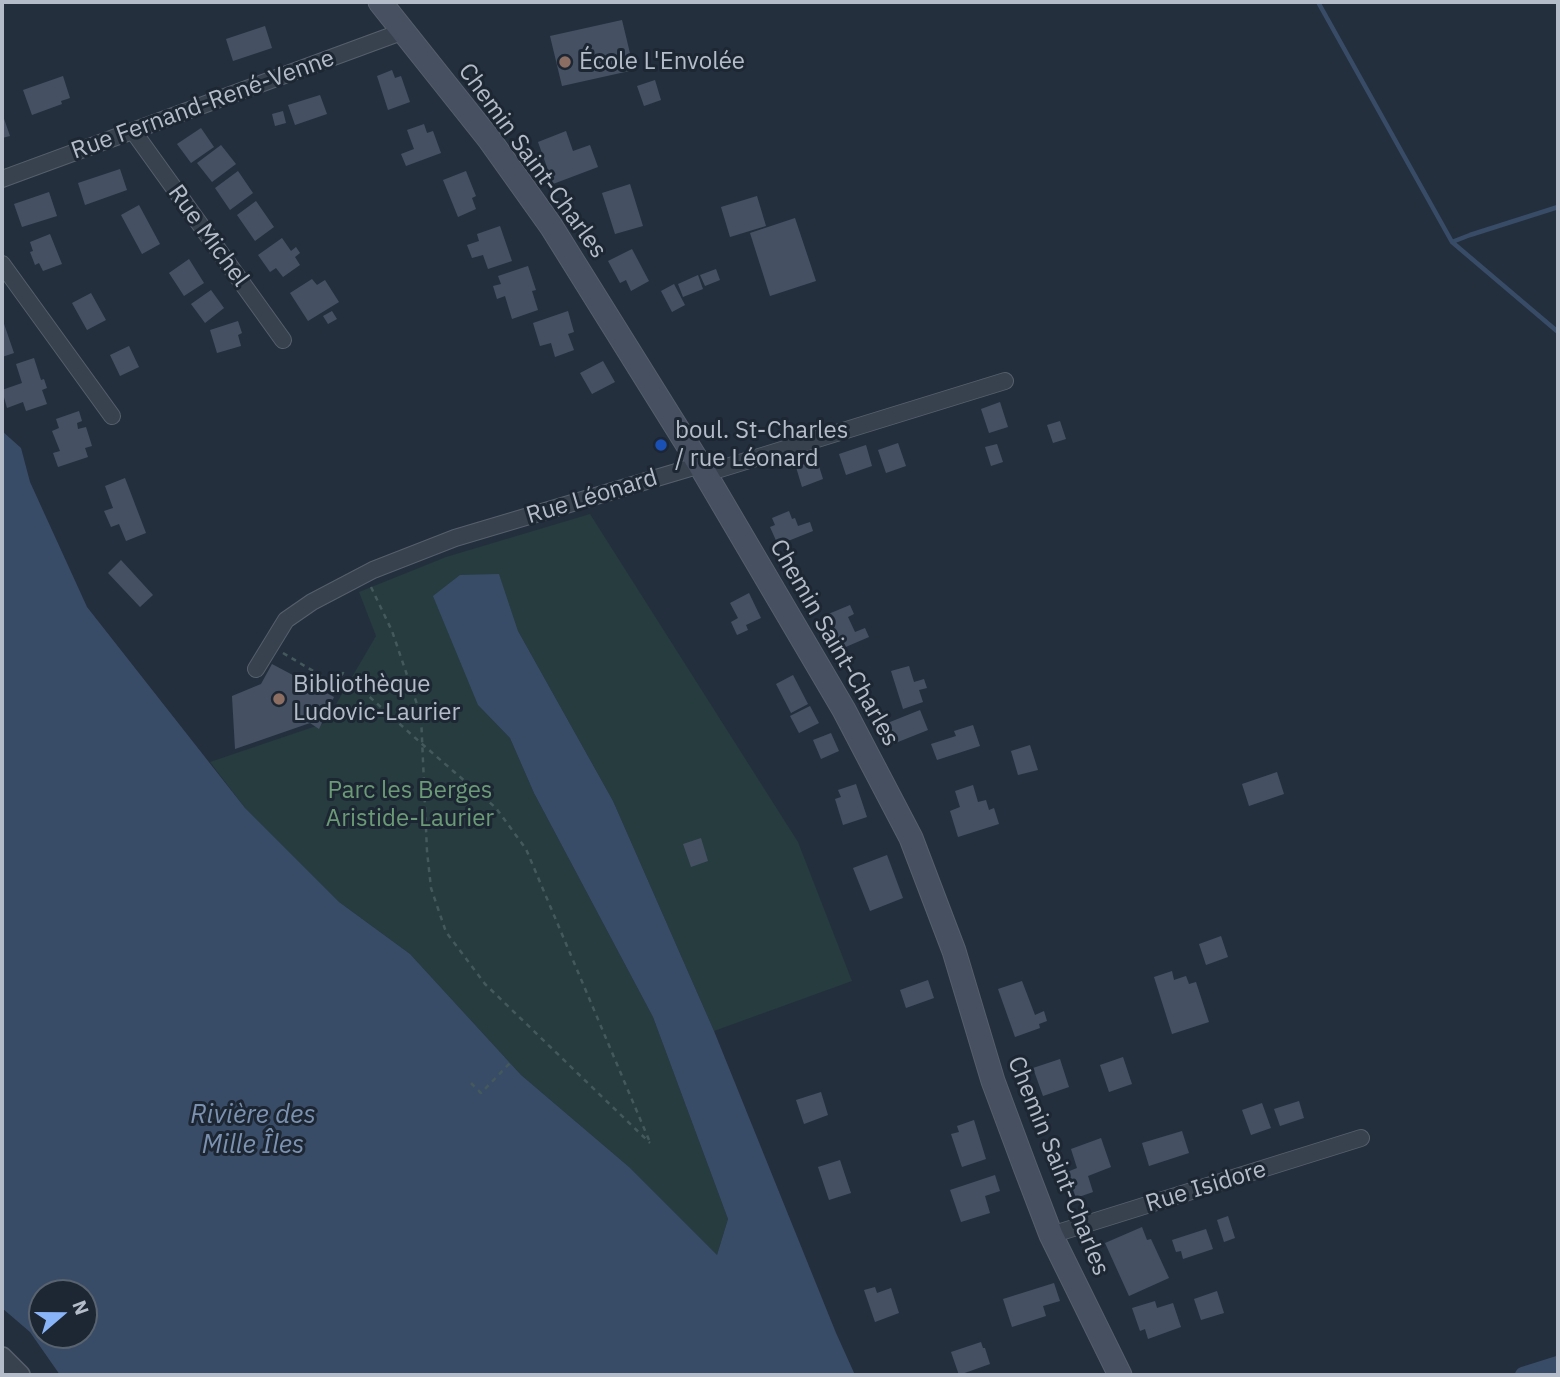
<!DOCTYPE html>
<meta charset="utf-8">
<style>
body{margin:0}
#map{position:relative;width:1560px;height:1377px;overflow:hidden;background:#242f3e;font-family:"IBM Plex Sans",sans-serif}
canvas{display:block}
.frame{position:absolute;inset:0;border:4px solid #b4bcc9;pointer-events:none}
.north{position:absolute;left:28px;top:1279px;width:70px;height:70px;box-sizing:border-box;background:#1d2633;border:2px solid #59626f;border-radius:50%;rotate:70deg;font-size:19px;font-weight:700;line-height:28px;text-align:center;color:#b4bcc9}
.north::after{content:'';display:block;margin:auto;width:24px;height:32px;background:#8ab4f8;clip-path:polygon(50% 0,100% 100%,50% 72%,0 100%)}
</style>
<div id="map">
<canvas width="1560" height="1377"></canvas>
<div class="frame"></div>
<div class="north">N</div>
</div>
<script>
const c = document.querySelector('canvas').getContext('2d');
c.lineJoin = 'round';
function paint(path, color) { c.fillStyle = color; c.fill(path, 'evenodd'); }
const toPath = rows => new Path2D(rows.map(r => 'M' + r).join(''));
function strokePath(path, color, width, dash) { c.strokeStyle = color; c.lineWidth = width; c.lineCap = dash ? 'butt' : 'round'; c.setLineDash(dash || []); c.stroke(path); }
function write(font, color, halo, rows, align = 'center') {
  c.font = font + ' "IBM Plex Sans",sans-serif'; c.lineWidth = 6; c.setLineDash([]); c.textBaseline = 'middle'; c.strokeStyle = halo; c.fillStyle = color; for (const [text, x, y, turn = 0] of rows) {
    c.save(); c.translate(x, y); c.rotate((+turn || 0) * Math.PI / 180); c.textAlign = isNaN(turn) ? turn : align; if (halo) c.strokeText(text, 0, 0); c.fillText(text, 0, 0); c.restore();
  }
}
paint(toPath([
 [590,514,798,842,852,981,714,1031,613,801,518,631,499,575,478,705,510,738,534,793,653,1017,728,1219,717,1255,629,1167,521,1075,410,954,339,902,245,808,210,762,325,723,376,636,359,592,446,557]
]), '#263c3f');
paint(toPath([
 [2,431,21,448,30,482,87,607,245,808,339,902,410,954,521,1075,629,1167,717,1255,728,1219,653,1017,534,793,510,738,478,705,433,596,460,575,499,574,518,631,613,801,714,1031,836,1333,855,1375,60,1375,30,1332,2,1308],
 [42,1293,84,1293,84,1335,42,1335]
]), '#394c67');
strokePath(toPath([
 [1318,2,1452,242],
 [1558,207,1470,235,1452,242,1558,332]
]), '#394c67', 4.5);
strokePath(toPath([
 [1523,1375,1558,1364]
]), '#394c67', 16);
paint(toPath([
 [622,20,634,70,562,86,550,36],
 [265,26,272,48,233,61,226,39],
 [392,70,395,78,401,76,410,102,388,110,377,76],
 [63,76,70,98,61,101,62,104,32,115,23,90],
 [655,80,661,100,644,106,637,86],
 [320,95,327,114,295,125,288,105],
 [283,111,286,123,275,126,272,114],
 [2,113,10,136,2,138],
 [424,124,427,133,433,131,441,153,406,166,401,154,414,149,407,130],
 [201,128,214,147,191,163,177,144],
 [566,131,573,151,590,145,598,167,553,184,538,142],
 [221,145,236,164,212,182,197,163],
 [120,169,127,190,85,205,78,183],
 [238,171,253,193,230,210,215,188],
 [466,171,476,196,472,198,476,209,458,217,443,180],
 [630,184,643,226,615,234,602,193],
 [49,192,57,216,22,227,14,204],
 [757,196,766,226,730,237,721,207],
 [256,201,274,227,255,241,237,215],
 [139,205,160,244,142,254,121,215],
 [795,218,816,281,770,296,750,233],
 [500,226,512,261,488,269,483,255,472,258,467,245,479,241,477,234],
 [50,234,62,264,43,271,39,263,35,265,30,252,33,251,30,242],
 [282,238,291,251,296,247,300,253,295,257,300,265,283,277,276,268,270,272,258,255],
 [632,249,649,281,631,291,626,280,620,283,608,261],
 [189,259,204,283,184,296,169,273],
 [528,266,536,290,532,291,538,310,512,319,505,296,497,299,493,286,501,284,498,276],
 [716,269,720,280,705,286,700,275],
 [698,275,703,289,683,297,678,284],
 [312,279,317,285,325,280,339,302,308,321,290,293],
 [674,284,685,305,672,312,661,291],
 [211,290,224,308,205,323,191,304],
 [91,293,106,320,87,330,72,303],
 [332,311,337,319,328,324,323,316],
 [568,311,574,332,568,334,574,350,555,357,551,343,540,346,533,323],
 [2,318,14,353,2,357],
 [238,321,242,333,238,335,241,346,217,353,210,330],
 [129,346,139,367,120,376,110,355],
 [34,358,41,380,44,379,47,388,42,390,47,404,26,411,23,402,7,408,2,390,22,383,16,364],
 [603,361,615,382,592,394,580,373],
 [1000,402,1008,427,989,433,981,409],
 [79,411,82,421,77,423,78,429,86,427,92,446,85,448,88,457,58,467,53,453,60,451,52,431,59,428,56,419],
 [1060,421,1066,439,1053,443,1047,425],
 [898,443,906,466,886,473,878,450],
 [997,444,1003,462,991,466,985,447],
 [866,445,872,466,846,475,839,454],
 [817,460,823,479,802,487,796,467],
 [125,478,146,533,126,541,119,524,111,527,104,511,113,508,105,486],
 [789,511,792,519,795,518,798,526,810,522,813,531,778,545,770,527,775,525,772,518],
 [121,560,153,595,140,607,108,573],
 [749,593,761,618,746,625,748,630,737,635,731,622,738,618,730,603],
 [850,605,854,614,848,617,855,632,865,628,869,637,841,649,826,615],
 [272,664,334,697,319,729,310,723,235,749,232,696,261,684],
 [909,666,914,682,924,679,927,688,919,690,923,702,903,709,891,671],
 [793,675,808,704,791,713,776,684],
 [810,706,819,723,799,733,790,716],
 [920,710,928,730,893,744,885,724],
 [973,725,980,746,937,760,931,744,956,736,954,731],
 [831,733,839,751,821,759,813,740],
 [1030,745,1038,770,1018,775,1011,751],
 [1277,772,1284,794,1249,806,1242,784],
 [856,784,867,817,843,825,835,799,841,797,838,790],
 [973,785,978,802,986,800,989,810,994,808,999,824,958,837,950,811,960,807,955,791],
 [701,838,708,861,691,867,683,844],
 [887,855,903,898,870,911,853,868],
 [1221,936,1228,957,1206,965,1199,944],
 [1172,971,1174,980,1186,976,1189,984,1196,982,1209,1022,1172,1034,1154,977],
 [928,980,934,998,906,1008,900,990],
 [1022,981,1035,1015,1044,1011,1047,1021,1039,1024,1040,1028,1015,1037,998,989],
 [1123,1057,1132,1084,1109,1092,1100,1065],
 [1060,1059,1069,1087,1043,1096,1033,1068],
 [821,1092,828,1115,804,1124,796,1100],
 [1299,1101,1304,1118,1280,1126,1274,1109],
 [1262,1103,1271,1128,1251,1135,1242,1110],
 [974,1120,986,1159,962,1167,951,1134,959,1132,957,1126],
 [1182,1131,1189,1153,1149,1166,1142,1143],
 [1101,1138,1111,1167,1088,1176,1093,1192,1076,1198,1067,1172,1077,1168,1071,1149],
 [840,1160,851,1193,829,1200,818,1167],
 [995,1175,1000,1191,985,1196,990,1213,961,1222,950,1190],
 [1228,1216,1235,1238,1224,1242,1217,1220],
 [1142,1227,1147,1240,1151,1239,1169,1278,1129,1296,1105,1243],
 [1206,1229,1213,1249,1183,1259,1181,1251,1176,1252,1172,1240],
 [1054,1283,1060,1301,1043,1306,1046,1316,1012,1327,1003,1299],
 [875,1287,877,1293,891,1288,899,1313,875,1322,864,1290],
 [1217,1291,1224,1313,1201,1320,1194,1299],
 [1155,1301,1157,1308,1173,1303,1181,1327,1148,1339,1145,1329,1140,1331,1132,1308],
 [981,1342,983,1348,985,1348,990,1364,959,1375,951,1352]
]), '#455162');
const minor = toPath([
 [133,131,283,340],
 [2,179,404,31],
 [2,264,112,416],
 [256,669,286,620,312,602,373,570,455,538,700,465,720,469,1005,381],
 [1051,1235,1361,1138]
]);
const tertiary = toPath([
 [2,1357,20,1375]
]);
const secondary = toPath([
 [380,2,489,139,551,226,700,465,844,710,911,838,954,951,993,1081,1025,1167,1051,1235,1120,1375]
]);
strokePath(minor, '#565f6c', 18);
strokePath(tertiary, '#565f6c', 22);
strokePath(secondary, '#565f6c', 25);
strokePath(toPath([
 [371,587,392,631,421,716,427,851,431,888,446,932,485,984,650,1143],
 [283,653,335,684,343,673,422,744,496,808,526,849,649,1140],
 [471,1083,481,1093,510,1063]
]), '#44595c', 2.5, [5, 5]);
strokePath(minor, '#38414e', 16);
strokePath(tertiary, '#38414e', 19);
strokePath(secondary, '#465061', 23);
for (const [x, y, r, color] of [
 [565,62,7,"#8d6e63"],
 [661,445,7,"#1a4fb4"],
 [279,699,7,"#8d6e63"]
]) { const dot = new Path2D(); dot.arc(x, y, r, 0, 2 * Math.PI); c.fillStyle = color; c.fill(dot); strokePath(dot, '#1d2633', 2.5); }
write('24px', '#b4bcc9', '#1d2633', [
 ["École L'Envolée",579,62],
 ["boul. St-Charles",675,431],
 ["/ rue Léonard",675,459],
 ["Bibliothèque",293,685],
 ["Ludovic-Laurier",293,713]
], 'left');
write('24px', '#b4bcc9', '#1d2633', [
 ["Rue Fernand-René-Venne",203,105,-20],
 ["Chemin Saint-Charles",532,161,54],
 ["Rue Michel",208,236,54],
 ["Rue Léonard",592,497,-17],
 ["Chemin Saint-Charles",834,643,60],
 ["Chemin Saint-Charles",1058,1166,68],
 ["Rue Isidore",1206,1187,-17]
]);
write('24px', '#6b9a76', '#1d2633', [
 ["Parc les Berges",410,791],
 ["Aristide-Laurier",410,819]
]);
write('italic 26px', '#7c92b1', '#1d2633', [
 ["Rivière des",253,1115],
 ["Mille Îles",253,1145]
]);
</script>
